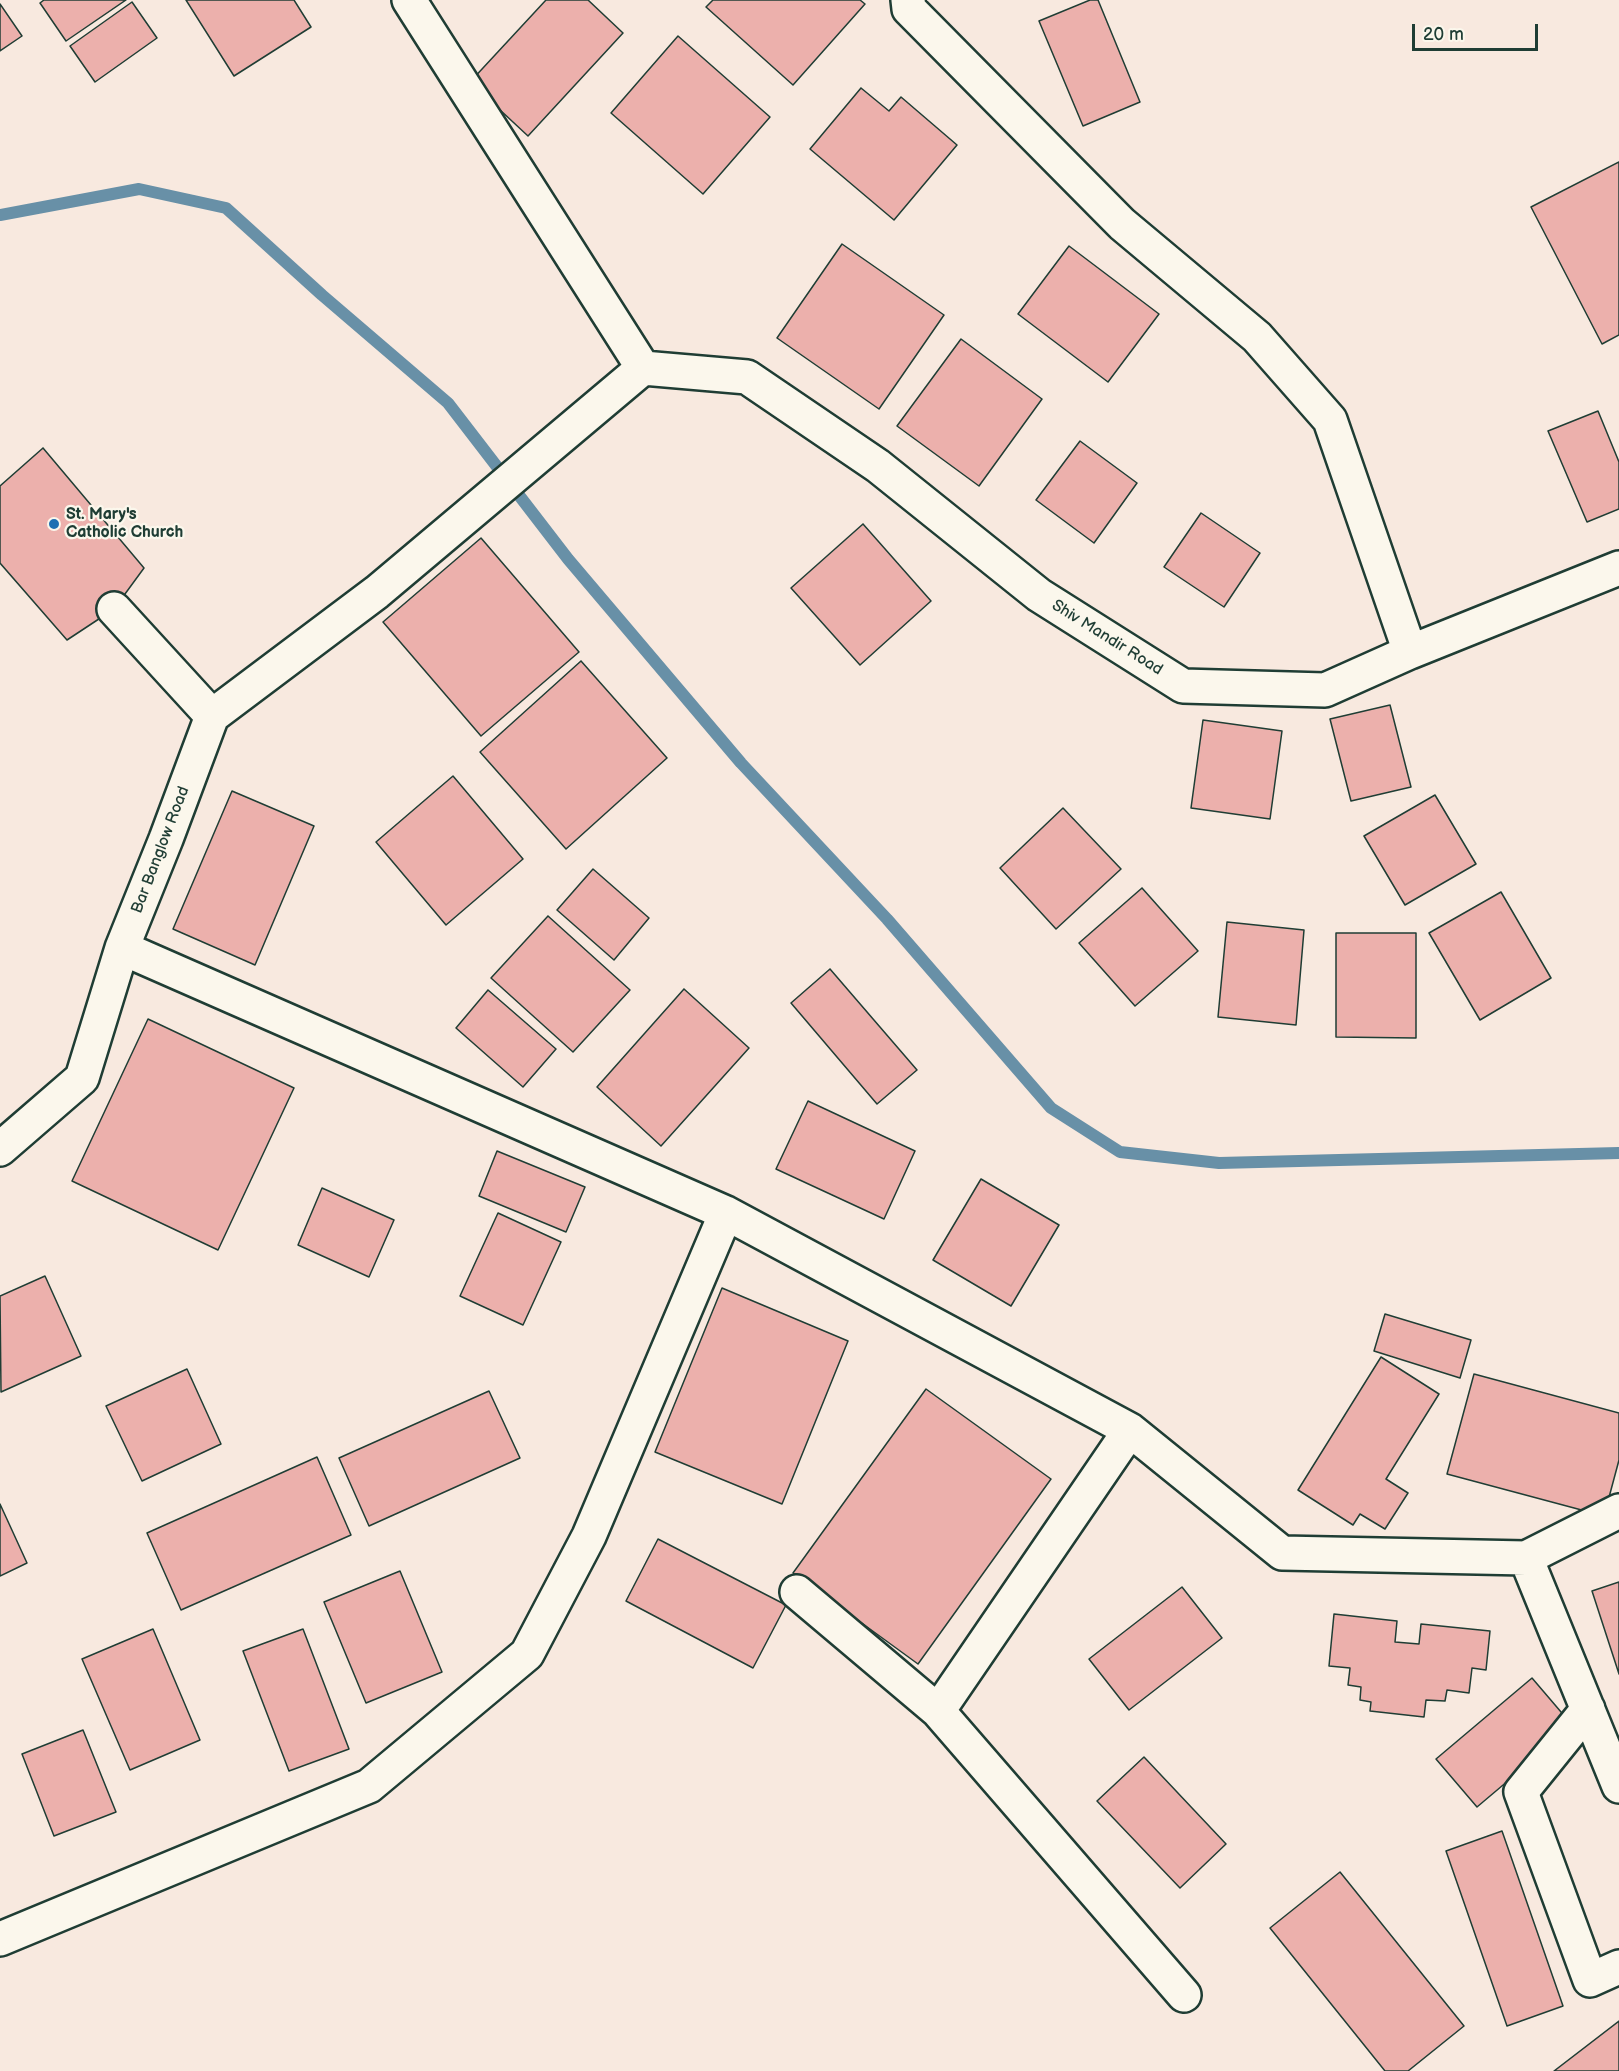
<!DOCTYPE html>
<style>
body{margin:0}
#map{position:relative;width:1619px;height:2071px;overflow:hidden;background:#f8e9df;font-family:"Balsamiq Sans",sans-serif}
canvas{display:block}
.scale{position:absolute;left:1412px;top:24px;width:126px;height:27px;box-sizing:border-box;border:3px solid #1f3d34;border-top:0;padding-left:8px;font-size:18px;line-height:21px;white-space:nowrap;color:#1f3d34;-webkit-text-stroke:4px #fbf7ec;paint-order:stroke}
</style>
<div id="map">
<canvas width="1619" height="2071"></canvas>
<div class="scale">20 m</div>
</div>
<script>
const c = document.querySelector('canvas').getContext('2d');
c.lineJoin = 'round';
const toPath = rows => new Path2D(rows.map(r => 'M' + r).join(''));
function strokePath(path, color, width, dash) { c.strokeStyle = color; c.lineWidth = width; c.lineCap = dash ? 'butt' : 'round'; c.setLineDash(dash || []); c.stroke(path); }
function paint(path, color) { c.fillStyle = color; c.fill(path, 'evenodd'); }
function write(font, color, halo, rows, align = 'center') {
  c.font = font + ' "Balsamiq Sans",sans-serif'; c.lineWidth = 4.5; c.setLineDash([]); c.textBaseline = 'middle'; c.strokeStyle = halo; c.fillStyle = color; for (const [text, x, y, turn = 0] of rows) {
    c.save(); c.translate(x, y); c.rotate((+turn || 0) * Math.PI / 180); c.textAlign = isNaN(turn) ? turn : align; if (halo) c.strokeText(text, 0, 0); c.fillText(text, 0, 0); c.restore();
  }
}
strokePath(toPath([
 [0,215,139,189,226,208,322,295,448,403,568,559,741,763,887,919,1051,1108,1120,1152,1219,1163,1619,1153]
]), '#6890a7', 12);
const building = toPath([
 [44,0,126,0,66,41,40,3,44,0],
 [186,0,294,0,311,27,234,76,186,0],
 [546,0,588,0,623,33,528,136,470,82,546,0],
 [713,0,860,0,865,4,793,85,706,7,713,0],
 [1090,0,1098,0,1140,102,1083,126,1039,21,1090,0],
 [132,2,157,38,95,82,70,46,132,2],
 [0,4,22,36,0,51,0,4],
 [678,36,770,117,703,194,611,113,678,36],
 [861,88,889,111,901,97,957,145,894,220,810,149,861,88],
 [1619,162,1619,335,1602,344,1531,207,1619,162],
 [842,244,944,315,879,409,777,338,842,244],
 [1069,246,1159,314,1108,382,1018,314,1069,246],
 [961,339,1042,399,979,486,897,426,961,339],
 [1598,411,1619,462,1619,509,1587,522,1548,431,1598,411],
 [1080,441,1137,483,1094,543,1036,500,1080,441],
 [43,448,144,568,114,609,67,640,0,563,0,486,43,448],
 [1201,513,1260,553,1224,607,1164,567,1201,513],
 [863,524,931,601,860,665,791,588,863,524],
 [481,538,579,652,481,736,383,622,481,538],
 [581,661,667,758,566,849,480,752,581,661],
 [1390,705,1411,787,1351,801,1330,719,1390,705],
 [1203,720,1282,731,1270,819,1191,808,1203,720],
 [453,776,523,859,446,925,376,842,453,776],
 [232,791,314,826,255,965,173,929,232,791],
 [1435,795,1476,864,1405,905,1364,836,1435,795],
 [1063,808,1121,869,1056,929,1000,868,1063,808],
 [593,869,649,918,614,960,557,910,593,869],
 [1142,888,1198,951,1135,1006,1079,943,1142,888],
 [1501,892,1551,978,1480,1020,1429,933,1501,892],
 [548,916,630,990,573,1052,491,978,548,916],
 [1227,922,1304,930,1296,1025,1218,1017,1227,922],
 [1336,933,1416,933,1416,1038,1336,1037,1336,933],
 [830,969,917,1070,877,1104,791,1003,830,969],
 [684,989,749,1048,661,1146,597,1087,684,989],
 [488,990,556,1049,523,1087,456,1028,488,990],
 [148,1019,294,1088,218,1250,72,1181,148,1019],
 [808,1101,915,1151,884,1219,776,1169,808,1101],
 [497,1151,585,1187,566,1232,479,1196,497,1151],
 [981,1179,1059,1225,1011,1306,933,1260,981,1179],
 [322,1188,394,1220,369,1277,298,1245,322,1188],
 [498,1213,561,1242,523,1325,460,1296,498,1213],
 [45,1276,81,1356,1,1392,0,1296,45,1276],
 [722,1288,848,1341,782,1504,655,1452,722,1288],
 [1385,1314,1471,1340,1460,1378,1374,1351,1385,1314],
 [1381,1357,1439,1394,1386,1479,1408,1493,1385,1529,1360,1514,1353,1525,1298,1490,1381,1357],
 [187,1369,221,1444,142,1481,106,1406,187,1369],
 [1474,1374,1619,1413,1619,1460,1604,1516,1447,1474,1474,1374],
 [926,1389,1051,1479,918,1664,793,1573,926,1389],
 [489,1391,520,1458,369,1526,339,1458,489,1391],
 [317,1457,351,1535,181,1610,147,1533,317,1457],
 [0,1504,27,1563,0,1576,0,1504],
 [658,1539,786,1605,753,1668,626,1601,658,1539],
 [400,1571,442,1672,366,1703,324,1602,400,1571],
 [1619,1582,1619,1674,1592,1591,1619,1582],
 [1182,1587,1222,1638,1129,1710,1089,1659,1182,1587],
 [1334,1614,1397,1621,1395,1642,1419,1644,1421,1624,1490,1631,1486,1670,1472,1668,1469,1693,1447,1690,1445,1701,1426,1700,1424,1717,1370,1711,1371,1702,1360,1700,1361,1687,1348,1685,1350,1668,1329,1666,1334,1614],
 [153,1629,200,1740,130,1770,82,1659,153,1629],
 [303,1629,349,1749,289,1771,243,1651,303,1629],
 [1532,1678,1573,1726,1477,1807,1436,1759,1532,1678],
 [83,1730,116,1812,54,1836,22,1754,83,1730],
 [1144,1757,1226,1844,1180,1888,1097,1801,1144,1757],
 [1502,1831,1563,2006,1507,2026,1446,1851,1502,1831],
 [1340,1872,1464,2026,1408,2071,1385,2071,1270,1928,1340,1872],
 [1619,2021,1619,2071,1554,2071,1619,2021]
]);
paint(building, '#ecb0ac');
strokePath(building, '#1f3d34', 1.5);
const minor = toPath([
 [409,0,643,368],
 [908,0,909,9,1122,224,1257,337,1330,420,1410,652],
 [643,368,747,377,878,466,1039,595,1183,686,1325,690,1410,652,1619,568],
 [114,609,212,716],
 [122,948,726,1213,1130,1430,1282,1553,1526,1558,1619,1511],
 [0,1149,82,1078,122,948,166,839,212,716,377,592,643,368],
 [1526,1558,1619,1786],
 [797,1592,938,1711,1184,1995],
 [1588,1709,1521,1792,1590,1980,1619,1967],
 [938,1711,1130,1430],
 [0,1939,369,1786,527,1654,589,1536,726,1213]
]);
strokePath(minor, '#1f3d34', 38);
strokePath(minor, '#fbf7ec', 33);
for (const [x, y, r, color] of [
 [54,524,6,"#1f6fb2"]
]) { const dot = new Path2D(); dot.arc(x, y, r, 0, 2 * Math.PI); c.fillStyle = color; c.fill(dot); strokePath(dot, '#fbf7ec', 2); }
write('bold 16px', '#1f3d34', '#fbf7ec', [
 ["St. Mary's",66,515],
 ["Catholic Church",66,533]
], 'left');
write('16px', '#1f3d34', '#fbf7ec', [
 ["Shiv Mandir Road",1107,638,32],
 ["Bar Banglow Road",161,850,-69]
]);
</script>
